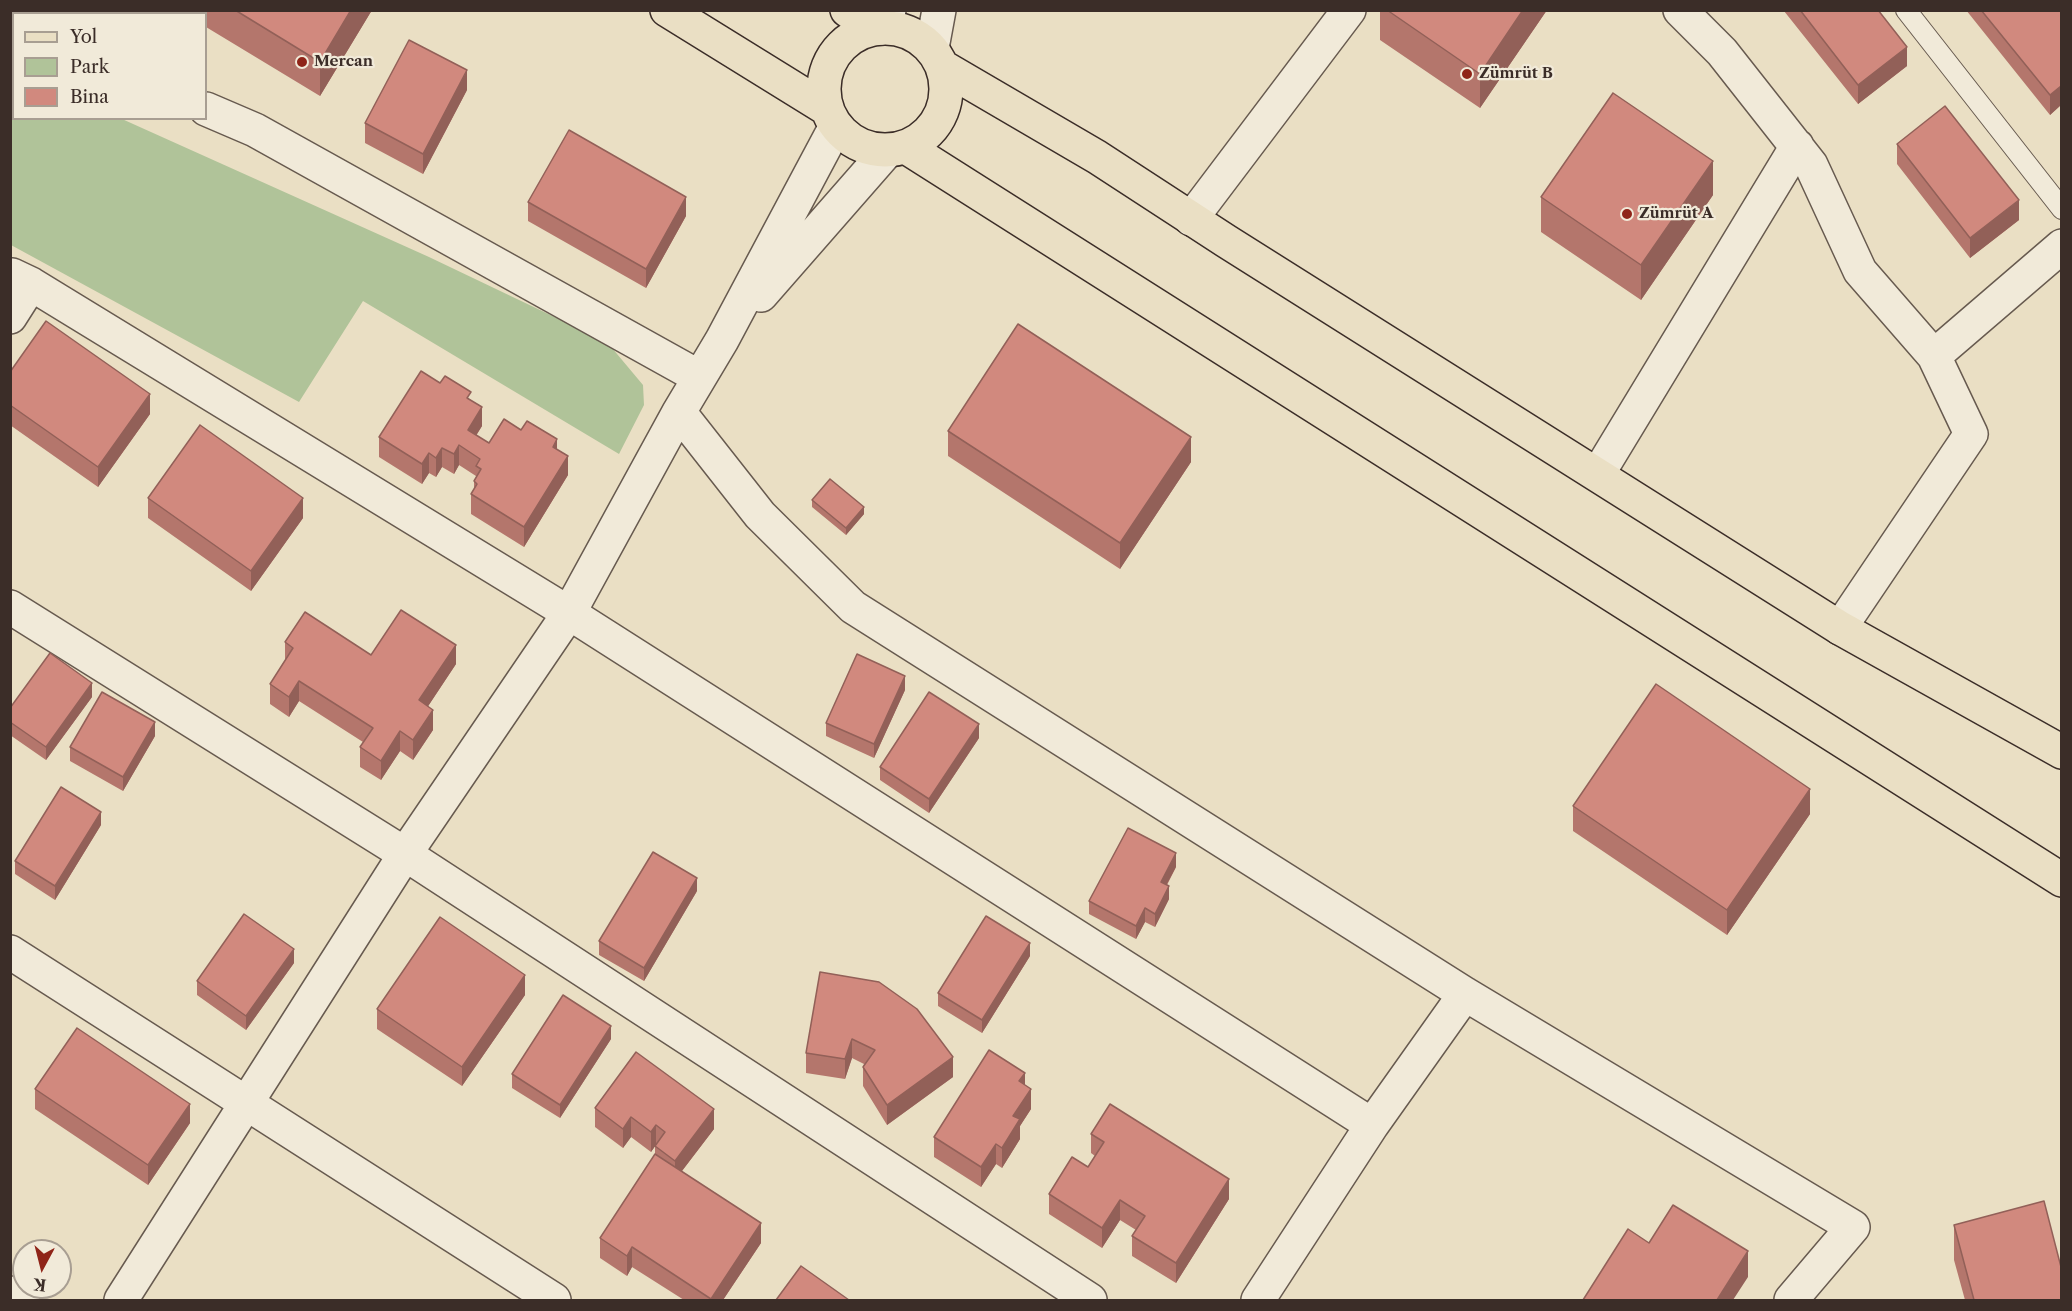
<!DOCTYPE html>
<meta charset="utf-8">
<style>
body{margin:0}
#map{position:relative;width:2072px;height:1311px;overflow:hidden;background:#eadfc4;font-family:"Libre Caslon Text",serif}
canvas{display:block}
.frame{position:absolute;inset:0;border:12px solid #3b2d28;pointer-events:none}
.legend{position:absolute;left:12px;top:12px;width:195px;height:108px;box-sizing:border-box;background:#f1ead9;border:2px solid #a89e92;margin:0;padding:8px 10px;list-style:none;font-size:18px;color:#3b2d28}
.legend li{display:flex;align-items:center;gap:12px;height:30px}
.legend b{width:30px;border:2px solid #a89e92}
.north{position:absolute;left:12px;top:1239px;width:60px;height:60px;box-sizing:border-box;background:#f1ead9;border:2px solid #a89e92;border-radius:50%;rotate:187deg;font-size:16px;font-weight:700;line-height:24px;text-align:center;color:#3b2d28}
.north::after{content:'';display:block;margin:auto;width:21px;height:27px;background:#8f2418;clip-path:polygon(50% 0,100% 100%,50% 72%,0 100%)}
</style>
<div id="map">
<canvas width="2072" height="1311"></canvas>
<div class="frame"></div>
<ul class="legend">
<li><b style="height:8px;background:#eadfc4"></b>Yol</li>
<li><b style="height:16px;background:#b0c399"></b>Park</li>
<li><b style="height:16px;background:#d1897e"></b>Bina</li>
</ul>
<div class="north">K</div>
</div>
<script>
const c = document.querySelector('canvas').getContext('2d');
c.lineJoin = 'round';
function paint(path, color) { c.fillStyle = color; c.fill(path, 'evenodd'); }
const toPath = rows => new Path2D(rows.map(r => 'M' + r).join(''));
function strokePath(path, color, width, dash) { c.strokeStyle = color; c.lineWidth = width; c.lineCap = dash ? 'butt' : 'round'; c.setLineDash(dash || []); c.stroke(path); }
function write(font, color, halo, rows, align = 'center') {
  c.font = font + ' "Libre Caslon Text",serif'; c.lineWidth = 4.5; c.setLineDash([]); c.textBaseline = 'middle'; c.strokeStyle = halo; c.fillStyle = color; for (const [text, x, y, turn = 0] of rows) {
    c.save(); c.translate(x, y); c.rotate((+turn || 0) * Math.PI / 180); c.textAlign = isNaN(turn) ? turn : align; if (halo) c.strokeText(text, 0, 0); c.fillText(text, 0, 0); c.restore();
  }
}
paint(toPath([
 [10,68,13,69,14,118,122,119,429,257,607,342,643,385,644,405,619,454,363,301,299,402,11,245]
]), '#b0c399');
const lane = toPath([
 [1906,10,2062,209]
]);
const street = toPath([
 [1680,10,1722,52,1811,165,1860,271,1934,356],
 [10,25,14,27],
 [882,28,889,10],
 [932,48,939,10],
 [206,109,255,130,699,377],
 [1191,219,1349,10],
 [31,284,569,613,1372,1125],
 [761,295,887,151],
 [10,317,31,284,12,275],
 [679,412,760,515,853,607,1465,994,1853,1227,1791,1300],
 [1598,474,1797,146],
 [10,607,405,854,1090,1300],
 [1840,628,1971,434,1934,356,2062,246],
 [10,952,554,1300],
 [10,1293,23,1300],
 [121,1300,405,854,569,613,679,412,722,340,836,126],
 [1258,1300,1372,1125,1465,994]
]);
const primary = toPath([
 [667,10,827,109],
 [847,10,874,29],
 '824 89a61 61 0 1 1 122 0a61 61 0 1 1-122 0Z',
 [943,67,1097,157,1226,241,1840,628,2062,752],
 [906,147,2062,880]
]);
strokePath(lane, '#675a4f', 22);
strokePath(street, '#675a4f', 36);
strokePath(primary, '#3b2d28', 36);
strokePath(lane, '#f1ead9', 20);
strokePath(street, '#f1ead9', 33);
strokePath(primary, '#eadfc4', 33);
paint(toPath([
 [182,10,372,10,320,96,206,27,206,14,183,14,182,13],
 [1380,10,1547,10,1480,108,1380,40],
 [1878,10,1907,66,1858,104,1784,11],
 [1966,10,2061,10,2061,105,2050,115],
 [467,90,423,174,365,143,365,123],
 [1897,144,2019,220,1970,258,1897,164],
 [1713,195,1641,300,1541,232,1541,197],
 [528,202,686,216,646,288,528,221],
 [10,372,150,414,98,487,10,425],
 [440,383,471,400,482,426,476,435,489,443,521,430,557,449,568,475,524,547,471,514,471,494,474,489,474,481,476,478,476,476,459,465,454,474,442,467,436,477,429,473,422,484,379,457,379,437],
 [948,431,1191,462,1120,569,948,456],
 [148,498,303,518,251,591,148,518],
 [812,500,864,514,846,535,812,507],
 [285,642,371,655,456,664,428,706,433,730,413,760,400,751,381,780,360,767,360,747,363,742,299,701,289,717,270,704,270,684,285,660],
 [905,690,874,758,826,736,826,723],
 [92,697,46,760,10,735,10,708],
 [155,736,123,791,70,761,70,747],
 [979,738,929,813,880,780,880,767],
 [1573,806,1810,814,1727,935,1573,831],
 [101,825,55,900,15,874,15,861],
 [1176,867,1167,885,1169,899,1155,927,1145,922,1136,939,1089,914,1089,901],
 [697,891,644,981,599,955,599,941],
 [1030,956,982,1033,938,1006,938,993],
 [294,963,246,1030,197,995,197,981],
 [525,995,462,1086,377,1029,377,1009],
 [917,1009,953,1077,887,1125,863,1086,863,1067,864,1064,852,1058,845,1079,806,1073,806,1053],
 [611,1039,560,1118,512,1088,512,1074],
 [1025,1085,1031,1109,1020,1126,1020,1139,1002,1168,996,1164,981,1187,934,1157,934,1137],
 [35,1089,190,1123,148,1185,35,1109],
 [595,1108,714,1129,682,1171,761,1243,723,1300,684,1300,632,1267,627,1276,600,1258,600,1238,655,1155,655,1146,651,1152,631,1137,623,1148,595,1127],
 [1091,1134,1229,1199,1176,1283,1132,1256,1132,1236,1136,1230,1120,1220,1102,1248,1049,1214,1049,1194,1088,1167,1095,1156,1091,1153],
 [1954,1225,2061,1300,1965,1300,1954,1260]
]), '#b4766c');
paint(toPath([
 [351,10,372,10,320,96,320,62],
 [1523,10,1547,10,1480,108,1480,74],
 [1907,47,1907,66,1858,104,1858,85],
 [467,70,467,90,423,174,423,154],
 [2061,86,2061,105,2050,115,2050,95],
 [1713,161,1713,195,1641,300,1641,265],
 [686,197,686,216,646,288,646,269],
 [2019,200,2019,220,1970,258,1970,238],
 [150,394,150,414,98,487,98,467],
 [482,407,482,426,468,449,468,430],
 [1191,437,1191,462,1120,569,1120,543],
 [557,439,557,459,553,447],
 [459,445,459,465,454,474,454,454],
 [442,448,442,467,436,477,436,458],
 [429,453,429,473,422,484,422,464],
 [568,456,568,475,524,547,524,527],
 [303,498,303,518,251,591,251,571],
 [864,507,864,514,846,535,846,528],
 [456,645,456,664,419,720,419,700],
 [905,676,905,690,874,758,874,744],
 [299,681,299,701,289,717,289,697],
 [92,683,92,697,46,760,46,747],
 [433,710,433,730,413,760,413,740],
 [155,722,155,736,123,791,123,777],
 [979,724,979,738,929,813,929,799],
 [400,731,400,751,381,780,381,761],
 [1810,789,1810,814,1727,935,1727,910],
 [101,812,101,825,55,900,55,886],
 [1176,853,1176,867,1161,895,1161,882],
 [697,878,697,891,644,981,644,968],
 [1169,886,1169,899,1155,927,1155,914],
 [1145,908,1145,922,1136,939,1136,926],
 [1030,943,1030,956,982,1033,982,1020],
 [294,949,294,963,246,1030,246,1016],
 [525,975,525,995,462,1086,462,1067],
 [11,992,11,1012,10,1013,10,993],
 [611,1026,611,1039,560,1118,560,1105],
 [852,1039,852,1058,845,1079,845,1059],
 [953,1057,953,1077,887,1125,887,1105],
 [1025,1073,1025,1092,1019,1081],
 [1031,1089,1031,1109,1020,1126,1020,1139,1002,1168,1002,1148,1013,1116],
 [190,1104,190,1123,148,1185,148,1165],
 [714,1109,714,1129,675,1180,675,1161],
 [631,1117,631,1137,623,1148,623,1129],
 [656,1125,656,1145,651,1152,651,1132],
 [996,1144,996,1164,981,1187,981,1167],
 [1229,1179,1229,1199,1176,1283,1176,1263],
 [1120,1200,1120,1220,1102,1248,1102,1228],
 [761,1223,761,1243,723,1300,711,1300,711,1299],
 [632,1247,632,1267,627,1276,627,1256],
 [1748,1251,1748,1277,1733,1300,1717,1300]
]), '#926058');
const building = toPath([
 [235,10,351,10,320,62,235,10],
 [1387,10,1523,10,1480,74,1387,10],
 [1800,10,1878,10,1907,47,1858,85,1800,10],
 [1981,10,2061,10,2061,86,2050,95,1981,10],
 [409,40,467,70,423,154,365,123,409,40],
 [1613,93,1713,161,1641,265,1541,197,1613,93],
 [1945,106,2019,200,1970,238,1897,144,1945,106],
 [569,130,686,197,646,269,528,202,569,130],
 [46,321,150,394,98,467,10,405,10,372,46,321],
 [1018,324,1191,437,1120,543,948,431,1018,324],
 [421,371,440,383,445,376,471,392,467,398,482,407,468,430,489,443,504,419,521,430,527,421,557,439,553,447,568,456,524,527,471,494,477,484,474,481,481,469,476,466,480,459,459,445,454,454,442,448,436,458,429,453,422,464,379,437,421,371],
 [200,425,303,498,251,571,148,498,200,425],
 [830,479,864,507,846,528,812,500,830,479],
 [401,610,456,645,419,700,433,710,413,740,400,731,381,761,360,747,373,728,299,681,289,697,270,684,293,648,285,642,305,612,371,655,401,610],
 [50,653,92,683,46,747,10,722,10,708,50,653],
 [857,654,905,676,874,744,826,723,857,654],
 [1656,684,1810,789,1727,910,1573,806,1656,684],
 [102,692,155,722,123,777,70,747,102,692],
 [929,692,979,724,929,799,880,767,929,692],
 [61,787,101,812,55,886,15,861,61,787],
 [1128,828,1176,853,1161,882,1169,886,1155,914,1145,908,1136,926,1089,901,1128,828],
 [653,852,697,878,644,968,599,941,653,852],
 [244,914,294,949,246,1016,197,981,244,914],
 [986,916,1030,943,982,1020,938,993,986,916],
 [440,917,525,975,462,1067,377,1009,440,917],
 [820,972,879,982,917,1009,953,1057,887,1105,863,1067,875,1050,852,1039,845,1059,806,1053,820,972],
 [563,995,611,1026,560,1105,512,1074,563,995],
 [77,1028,190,1104,148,1165,35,1089,77,1028],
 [989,1050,1025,1073,1019,1081,1031,1089,1013,1116,1020,1119,1002,1148,996,1144,981,1167,934,1137,989,1050],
 [636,1052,714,1109,675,1161,655,1146,665,1132,656,1125,651,1132,631,1117,623,1129,595,1108,636,1052],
 [1110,1104,1229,1179,1176,1263,1132,1236,1145,1216,1120,1200,1102,1228,1049,1194,1072,1157,1088,1167,1104,1142,1091,1134,1110,1104],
 [655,1154,761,1223,711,1299,632,1247,627,1256,600,1238,655,1154],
 [2044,1201,2061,1267,2061,1300,1974,1300,1954,1225,2044,1201],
 [1673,1205,1748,1251,1717,1300,1583,1300,1628,1229,1649,1243,1673,1205],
 [801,1266,849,1300,776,1300,801,1266]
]);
paint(building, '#d1897e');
strokePath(building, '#926058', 1.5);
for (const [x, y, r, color] of [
 [302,62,6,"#8f2418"],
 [1467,74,6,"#8f2418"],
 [1627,214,6,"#8f2418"]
]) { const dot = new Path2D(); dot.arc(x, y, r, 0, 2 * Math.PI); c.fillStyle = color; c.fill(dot); strokePath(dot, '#f1ead9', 2); }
write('bold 15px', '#3b2d28', '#f1ead9', [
 ["Mercan",314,62],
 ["Zümrüt B",1479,74],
 ["Zümrüt A",1639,214]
], 'left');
</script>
